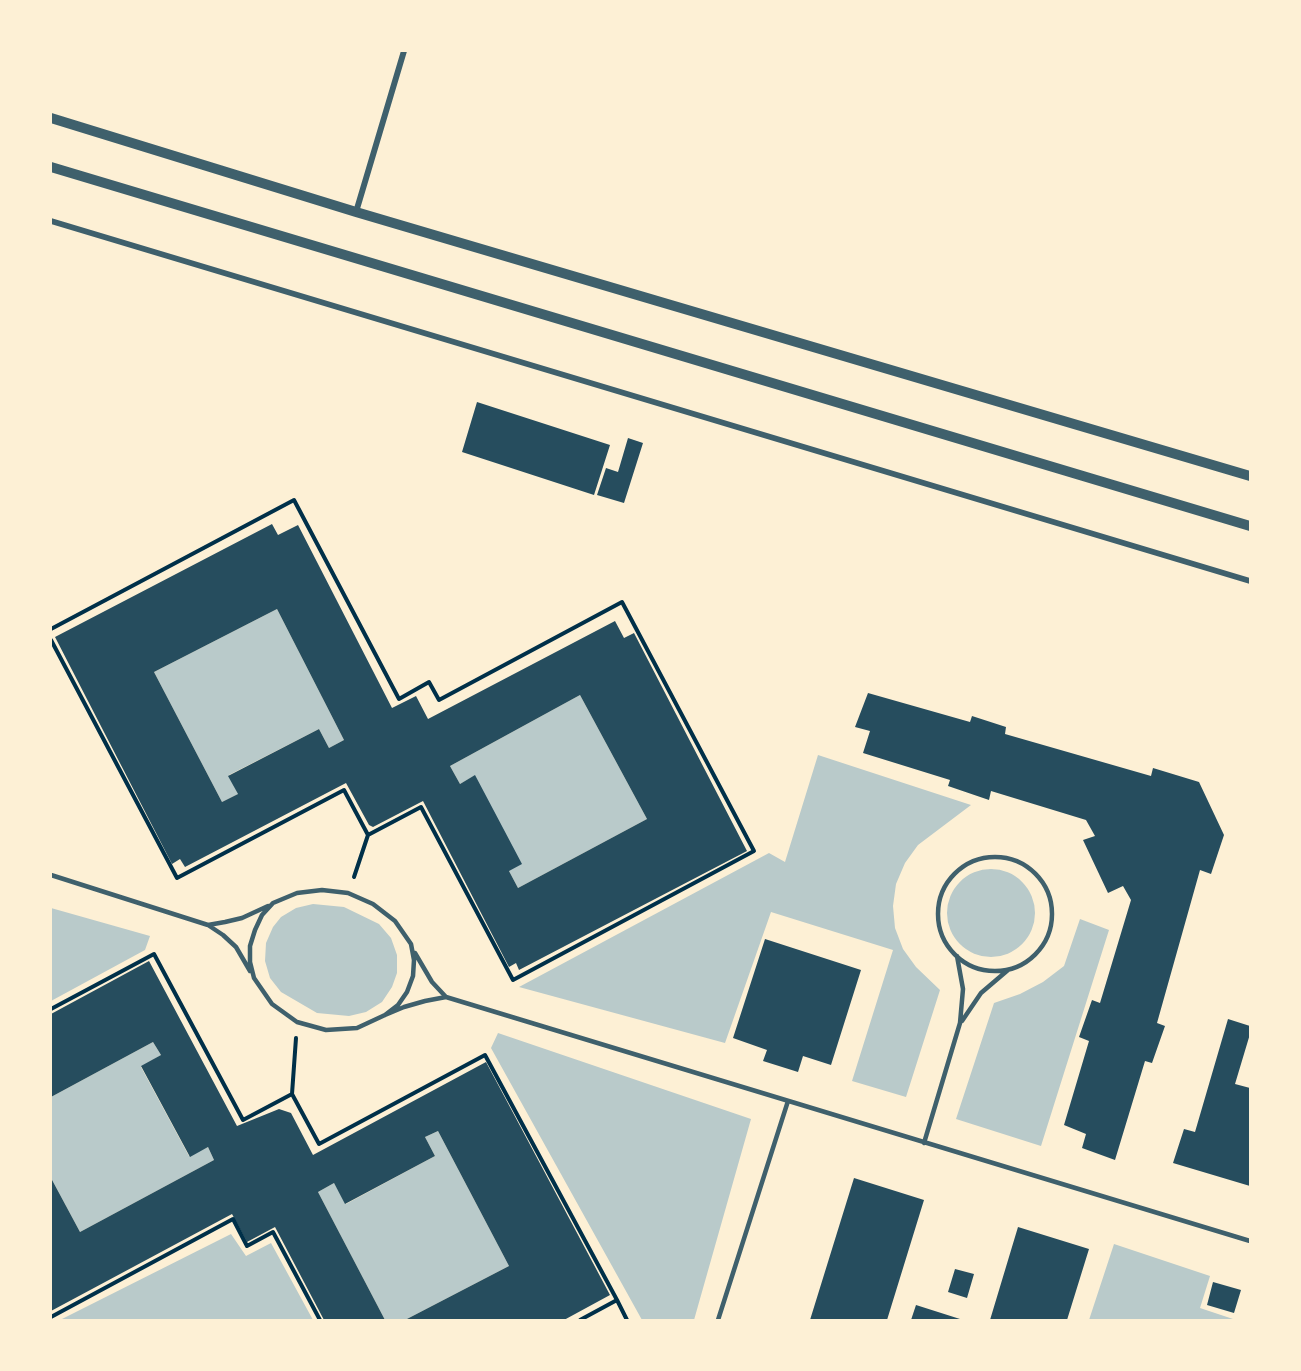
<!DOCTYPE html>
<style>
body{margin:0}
#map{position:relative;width:1301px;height:1371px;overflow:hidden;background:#fdf0d5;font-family:"Roboto Condensed",sans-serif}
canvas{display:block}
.frame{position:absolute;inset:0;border:52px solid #fdf0d5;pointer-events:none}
</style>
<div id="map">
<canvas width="1301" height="1371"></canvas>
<div class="frame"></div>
</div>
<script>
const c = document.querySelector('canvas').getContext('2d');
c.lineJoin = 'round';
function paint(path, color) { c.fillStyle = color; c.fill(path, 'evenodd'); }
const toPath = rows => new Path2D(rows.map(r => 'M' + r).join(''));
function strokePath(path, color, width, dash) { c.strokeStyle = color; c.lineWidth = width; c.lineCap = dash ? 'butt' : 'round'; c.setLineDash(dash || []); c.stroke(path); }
paint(toPath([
 [277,609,344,740,329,748,319,729,229,775,238,794,222,802,154,672],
 [580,695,647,819,518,888,509,871,474,776,460,784,450,766],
 [818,755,971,805,918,845,905,863,896,884,893,906,895,928,903,949,916,967,940,990,906,1097,852,1081,893,950,771,912,725,1043,519,987,769,853,785,862],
 '947 913a44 44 0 1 1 88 0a44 44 0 1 1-88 0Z',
 [313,904,344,907,379,924,391,938,397,955,397,973,392,987,382,1002,366,1012,349,1016,317,1013,281,992,270,978,265,961,266,943,273,927,281,917,296,908],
 [51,908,150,936,145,950,51,1001],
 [1080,919,1109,930,1041,1146,956,1119,994,1003,1020,994,1043,982,1064,966],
 [498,1033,751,1119,694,1320,642,1320,491,1048],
 [153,1042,161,1055,141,1067,189,1156,208,1147,214,1160,80,1232,51,1178,51,1097],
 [438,1131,509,1266,405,1320,385,1320,318,1192,334,1183,346,1204,435,1156,425,1137],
 [231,1234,246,1256,271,1243,313,1320,60,1320],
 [1114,1244,1210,1276,1200,1308,1233,1319,1232,1320,1089,1320]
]), '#b9caca');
paint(toPath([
 [477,402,610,445,594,495,462,452],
 [628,438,643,443,624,503,597,495,606,468,618,472],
 [272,524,278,535,298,525,392,708,416,696,428,719,615,621,624,638,634,633,747,851,519,970,516,963,509,967,423,801,373,827,369,825,346,783,185,867,180,859,172,864,55,637],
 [277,609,344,740,329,748,319,729,228,776,238,794,222,802,154,672],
 [580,695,647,819,518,888,509,871,522,864,475,775,460,784,450,766],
 [868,693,970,722,972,716,1006,727,1005,734,1151,776,1153,768,1199,782,1224,835,1211,874,1200,870,1157,1023,1165,1026,1152,1063,1145,1061,1115,1160,1082,1148,1086,1134,1064,1125,1089,1041,1079,1037,1092,1000,1100,1003,1131,900,1123,886,1108,893,1083,840,1095,836,1086,820,991,791,989,800,948,786,950,780,863,753,870,731,855,727],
 [765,939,861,970,831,1065,803,1056,798,1072,763,1061,767,1050,733,1038],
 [149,961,237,1126,279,1109,291,1113,313,1155,486,1062,610,1295,564,1320,405,1320,509,1266,438,1131,425,1137,435,1156,345,1204,334,1183,318,1192,385,1320,324,1320,275,1227,247,1242,232,1214,51,1311,51,1178,80,1232,214,1160,208,1147,190,1157,141,1066,161,1055,153,1042,51,1097,51,1014],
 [1228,1019,1250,1026,1250,1034,1235,1084,1250,1088,1250,1186,1173,1163,1184,1129,1195,1132],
 [854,1178,924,1200,887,1320,810,1320],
 [1018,1227,1089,1249,1067,1320,990,1320],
 [955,1269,974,1274,967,1298,948,1292],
 [1213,1282,1241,1290,1234,1313,1207,1305],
 [916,1305,960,1319,960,1320,911,1320]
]), '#264d5e');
strokePath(toPath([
 [51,629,294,500,399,699,429,682,439,700,622,602,754,851,513,980,421,807,368,835,344,790,177,878,51,640],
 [354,877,368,835],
 [51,1009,154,954,243,1120,292,1094,319,1144,485,1055,617,1300,580,1320],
 [292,1094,296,1038],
 [617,1300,627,1320],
 [51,1317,233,1219,247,1246,273,1232,320,1320]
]), '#003049', 4);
strokePath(toPath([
 '938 914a57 57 0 1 1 114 0a57 57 0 1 1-114 0Z',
 [51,875,208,925,223,935,236,947,250,971],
 [208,925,225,922,242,918,268,906],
 [415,953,432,982,446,997],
 [385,1015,398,1005,407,992,413,976,414,960,411,944,395,921,373,904,348,893,322,890,297,893,273,903,262,915,255,930,250,946,250,962,254,978,272,1004,297,1022,326,1030,357,1028,385,1015,404,1007,425,1001,446,997,1250,1241],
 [962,1021,981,993,1008,970],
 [924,1143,960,1023,963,989,957,956],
 [718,1320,788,1101]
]), '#3f606c', 4.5);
strokePath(toPath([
 [356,212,404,51],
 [51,221,1250,581]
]), '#3f606c', 6);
strokePath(toPath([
 [51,118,356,212,1250,476],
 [51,167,1250,526]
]), '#3f606c', 10);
</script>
